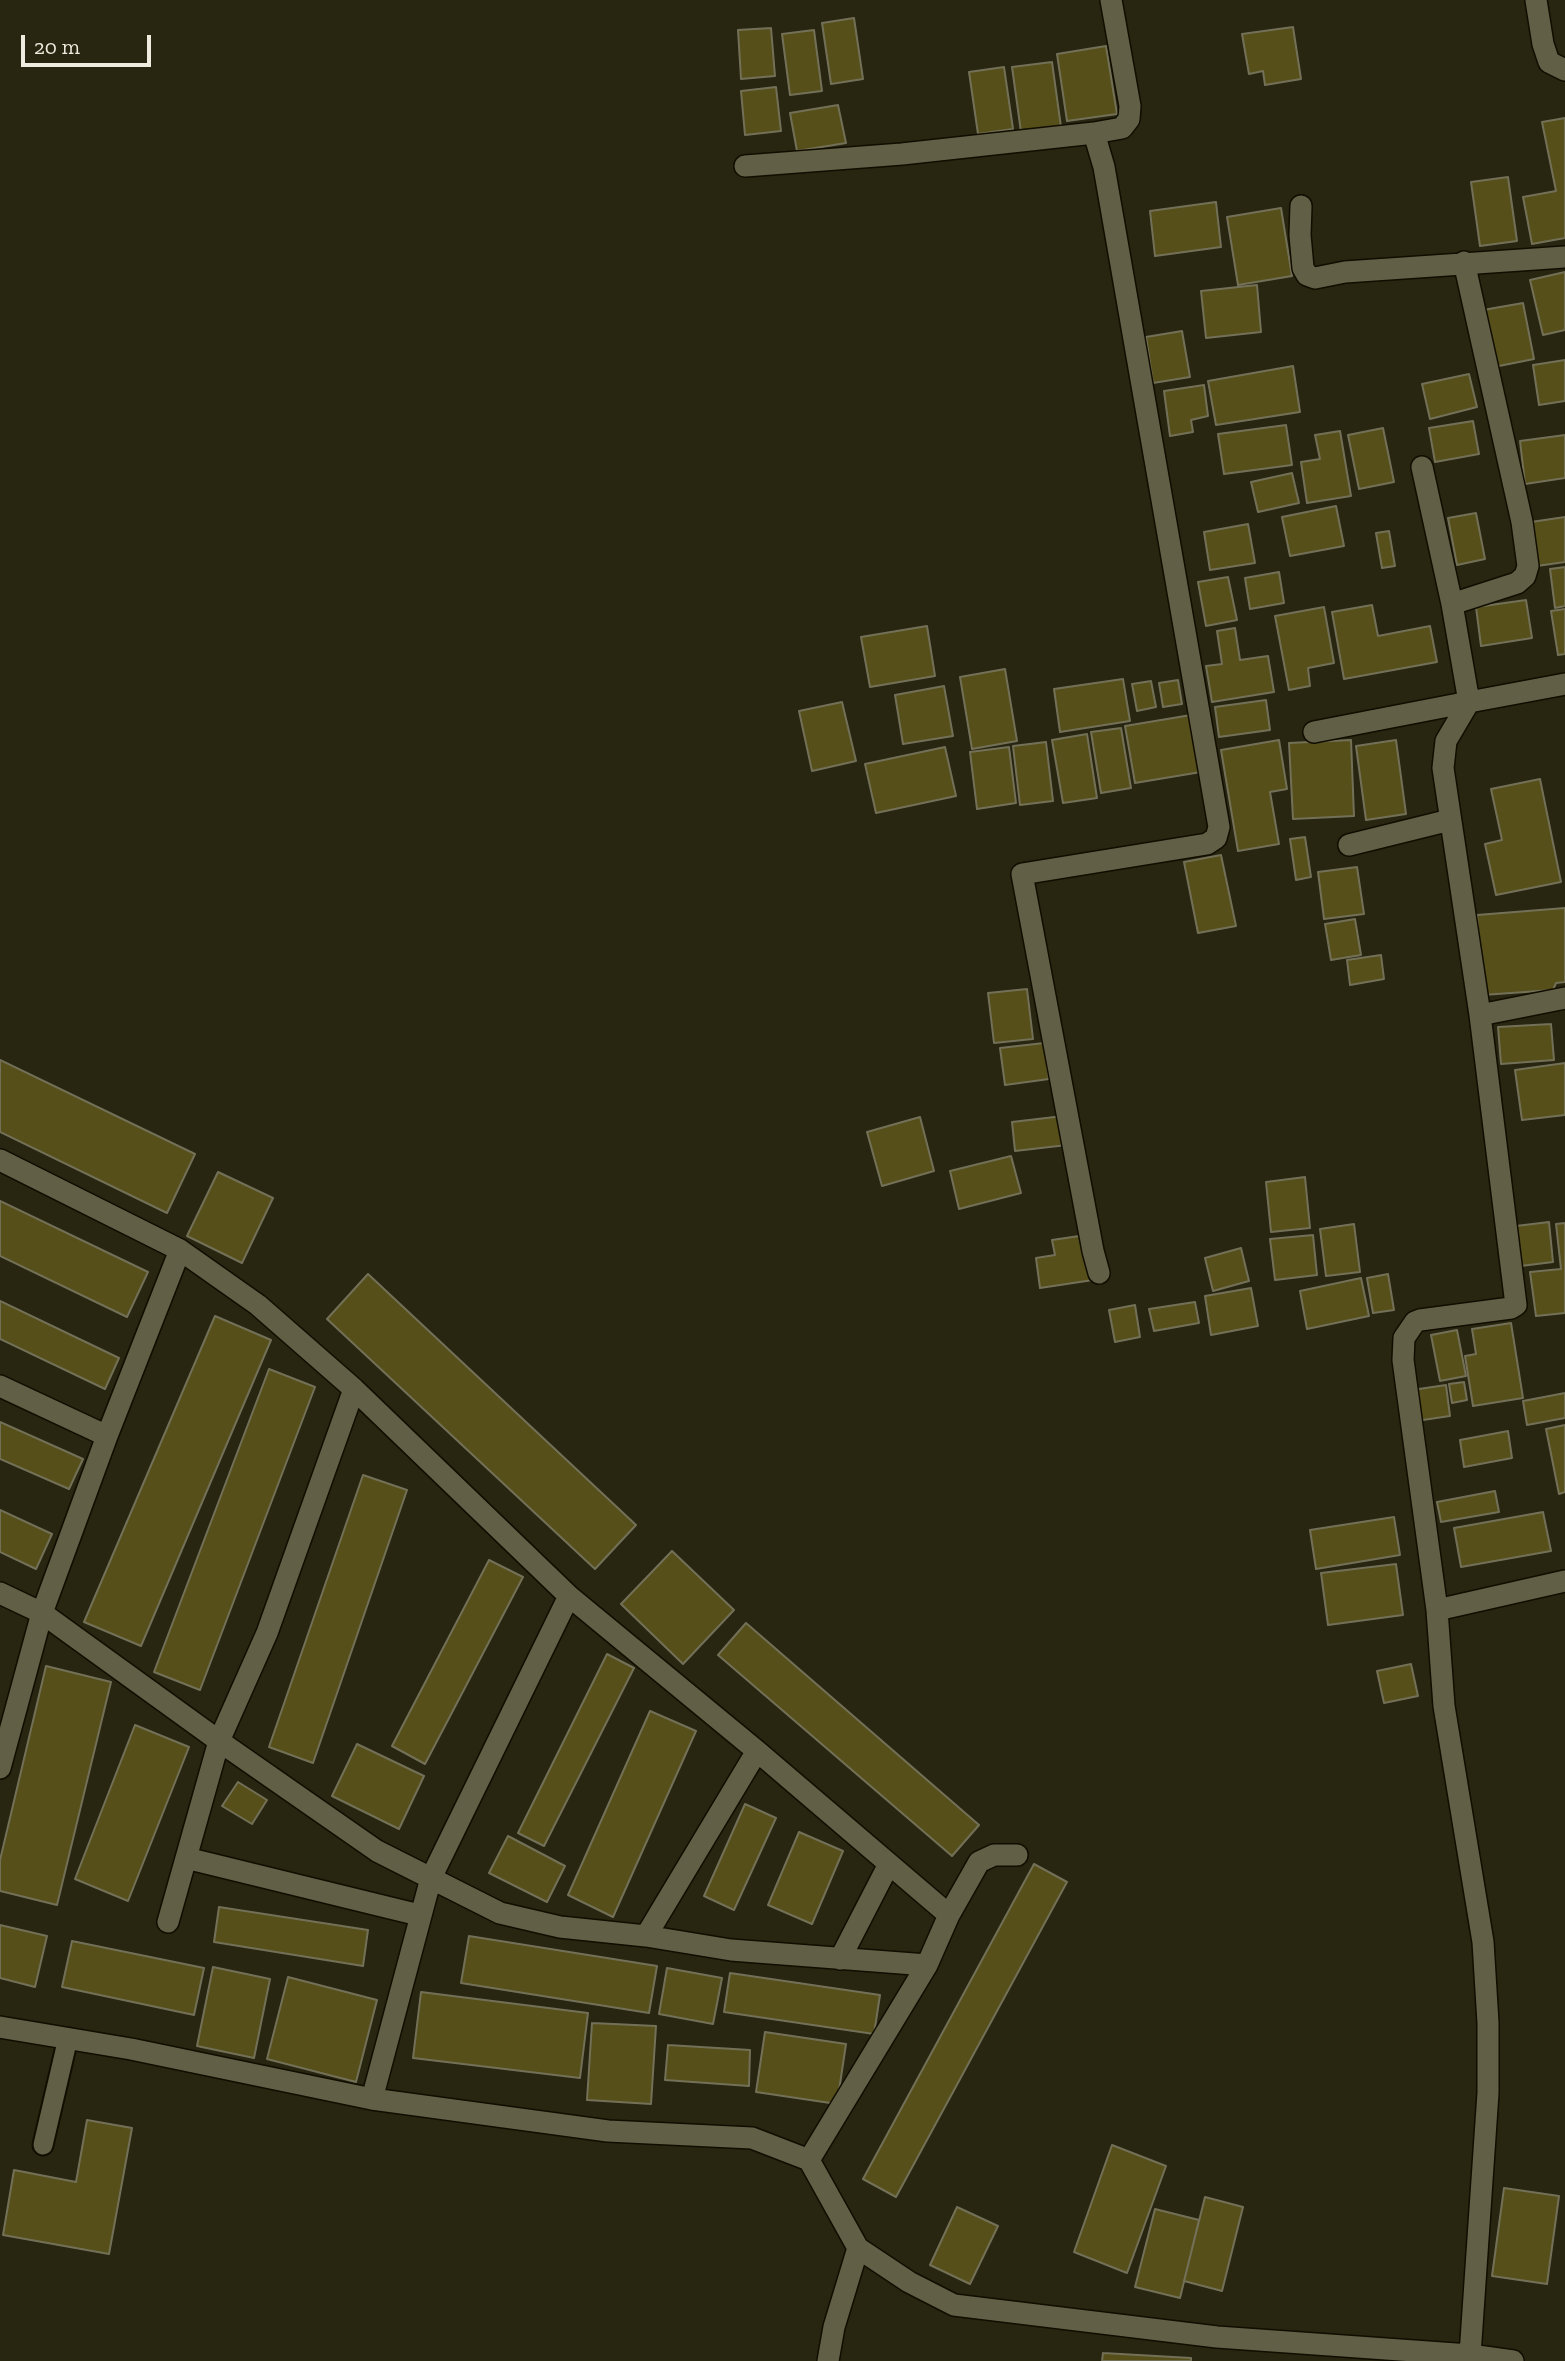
<!DOCTYPE html>
<style>
body{margin:0}
#map{position:relative;width:1565px;height:2361px;overflow:hidden;background:#282510;font-family:"Zilla Slab",serif}
canvas{display:block}
.scale{position:absolute;left:21px;top:35px;width:130px;height:32px;box-sizing:border-box;border:4px solid #edecde;border-top:0;padding-left:9px;font-size:21px;line-height:24px;white-space:nowrap;color:#edecde;-webkit-text-stroke:5px #282510;paint-order:stroke}
</style>
<div id="map">
<canvas width="1565" height="2361"></canvas>
<div class="scale">20 m</div>
</div>
<script>
const c = document.querySelector('canvas').getContext('2d');
c.lineJoin = 'round';
function paint(path, color) { c.fillStyle = color; c.fill(path, 'evenodd'); }
const toPath = rows => new Path2D(rows.map(r => 'M' + r).join(''));
function strokePath(path, color, width, dash) { c.strokeStyle = color; c.lineWidth = width; c.lineCap = dash ? 'butt' : 'round'; c.setLineDash(dash || []); c.stroke(path); }
const building = toPath([
 [854,18,863,79,831,84,822,23,854,18],
 [1293,27,1301,79,1265,85,1263,71,1249,74,1242,34,1293,27],
 [771,28,775,76,741,79,738,30,771,28],
 [814,30,822,91,790,95,782,34,814,30],
 [1106,46,1117,114,1067,121,1057,54,1106,46],
 [1052,62,1061,127,1021,132,1012,67,1052,62],
 [1004,67,1013,129,978,134,969,72,1004,67],
 [776,87,781,131,745,135,741,91,776,87],
 [838,105,846,143,797,151,790,113,838,105],
 [1565,118,1565,238,1532,244,1523,197,1556,191,1542,122,1565,118],
 [1508,177,1517,241,1480,246,1471,182,1508,177],
 [1216,202,1221,247,1155,256,1150,211,1216,202],
 [1281,208,1292,276,1238,285,1227,217,1281,208],
 [1565,272,1565,330,1543,335,1530,280,1565,272],
 [1257,285,1261,332,1206,338,1201,291,1257,285],
 [1523,303,1534,359,1494,367,1483,310,1523,303],
 [1182,331,1190,377,1153,383,1146,337,1182,331],
 [1565,360,1565,401,1539,405,1533,365,1565,360],
 [1293,366,1300,412,1216,425,1208,381,1293,366],
 [1469,374,1477,407,1430,419,1422,384,1469,374],
 [1204,385,1208,416,1191,420,1193,432,1170,436,1164,391,1204,385],
 [1473,421,1479,454,1435,462,1429,428,1473,421],
 [1286,425,1292,465,1224,474,1218,434,1286,425],
 [1383,428,1394,482,1359,489,1348,435,1383,428],
 [1340,431,1351,496,1307,503,1301,462,1320,459,1315,435,1340,431],
 [1565,435,1565,478,1525,484,1520,441,1565,435],
 [1292,473,1299,503,1258,512,1251,482,1292,473],
 [1336,506,1344,546,1290,556,1282,517,1336,506],
 [1476,513,1485,559,1457,565,1448,518,1476,513],
 [1565,517,1565,562,1537,566,1531,522,1565,517],
 [1248,524,1255,563,1210,570,1204,532,1248,524],
 [1389,531,1395,566,1382,568,1376,533,1389,531],
 [1565,567,1565,606,1555,608,1550,569,1565,567],
 [1279,572,1284,603,1250,609,1245,578,1279,572],
 [1228,577,1237,620,1206,626,1198,582,1228,577],
 [1526,600,1532,638,1481,646,1476,607,1526,600],
 [1372,605,1378,636,1430,626,1437,662,1344,679,1332,612,1372,605],
 [1324,607,1334,663,1308,668,1310,686,1289,690,1275,616,1324,607],
 [1565,609,1565,654,1558,655,1551,611,1565,609],
 [927,626,935,676,870,687,861,637,927,626],
 [1235,628,1240,660,1268,656,1274,692,1212,702,1206,666,1222,664,1217,631,1235,628],
 [1005,669,1017,741,972,749,960,677,1005,669],
 [1123,679,1130,721,1060,732,1054,689,1123,679],
 [1178,680,1182,704,1163,707,1159,683,1178,680],
 [1151,681,1156,707,1137,711,1132,684,1151,681],
 [944,686,953,736,903,744,895,695,944,686],
 [1266,700,1270,730,1219,737,1215,707,1266,700],
 [842,702,856,761,812,771,799,711,842,702],
 [1191,715,1201,772,1135,783,1125,726,1191,715],
 [1121,728,1131,788,1101,793,1091,732,1121,728],
 [1087,734,1097,798,1063,803,1052,740,1087,734],
 [1279,740,1287,789,1270,792,1279,844,1238,851,1221,750,1279,740],
 [1351,740,1354,816,1293,819,1289,743,1351,740],
 [1396,740,1406,814,1366,820,1356,746,1396,740],
 [1046,742,1053,801,1020,805,1013,746,1046,742],
 [945,747,956,796,876,813,865,764,945,747],
 [1009,747,1016,803,977,809,970,752,1009,747],
 [1540,779,1561,882,1496,895,1485,844,1502,840,1491,789,1540,779],
 [1305,837,1311,877,1296,880,1290,839,1305,837],
 [1221,855,1236,926,1198,933,1184,862,1221,855],
 [1357,867,1364,914,1324,919,1318,872,1357,867],
 [1565,908,1565,982,1556,983,1553,990,1483,995,1477,915,1565,908],
 [1355,919,1361,955,1331,960,1325,924,1355,919],
 [1381,955,1384,979,1350,985,1347,960,1381,955],
 [1027,989,1033,1039,994,1043,988,993,1027,989],
 [1551,1024,1554,1060,1501,1064,1498,1027,1551,1024],
 [1044,1043,1049,1079,1005,1085,1000,1048,1044,1043],
 [0,1060,195,1154,167,1213,0,1132,0,1060],
 [1565,1063,1565,1115,1522,1120,1515,1070,1565,1063],
 [1063,1116,1067,1145,1015,1151,1012,1122,1063,1116],
 [920,1117,934,1171,882,1186,867,1132,920,1117],
 [1011,1156,1021,1193,959,1209,950,1171,1011,1156],
 [218,1172,273,1198,242,1263,187,1236,218,1172],
 [1305,1177,1310,1228,1271,1232,1266,1182,1305,1177],
 [0,1201,148,1272,127,1317,0,1256,0,1201],
 [1549,1222,1553,1262,1521,1266,1516,1226,1549,1222],
 [1565,1223,1565,1313,1536,1316,1530,1272,1561,1269,1556,1224,1565,1223],
 [1354,1224,1360,1272,1326,1276,1320,1229,1354,1224],
 [1086,1235,1093,1280,1040,1288,1036,1258,1055,1255,1052,1240,1086,1235],
 [1313,1235,1317,1275,1275,1280,1270,1239,1313,1235],
 [1241,1248,1249,1281,1213,1291,1205,1258,1241,1248],
 [368,1274,636,1525,595,1569,327,1319,368,1274],
 [1388,1274,1394,1310,1373,1313,1367,1278,1388,1274],
 [1361,1278,1369,1316,1307,1329,1300,1291,1361,1278],
 [1251,1288,1258,1326,1211,1335,1205,1296,1251,1288],
 [0,1301,119,1358,105,1389,0,1339,0,1301],
 [1195,1302,1199,1323,1154,1331,1149,1309,1195,1302],
 [1135,1305,1140,1337,1115,1342,1109,1310,1135,1305],
 [215,1316,271,1340,141,1646,84,1622,215,1316],
 [1511,1323,1523,1398,1473,1406,1465,1356,1476,1354,1472,1329,1511,1323],
 [1457,1330,1466,1376,1440,1381,1431,1335,1457,1330],
 [269,1369,315,1387,200,1690,154,1672,269,1369],
 [1464,1382,1467,1400,1452,1403,1449,1384,1464,1382],
 [1446,1385,1450,1416,1416,1421,1412,1390,1446,1385],
 [1565,1393,1565,1418,1527,1425,1523,1401,1565,1393],
 [0,1422,83,1459,69,1489,0,1459,0,1422],
 [1565,1425,1565,1492,1559,1494,1546,1429,1565,1425],
 [1508,1431,1512,1458,1464,1467,1460,1440,1508,1431],
 [363,1475,407,1490,313,1763,269,1747,363,1475],
 [1495,1491,1499,1512,1441,1522,1437,1502,1495,1491],
 [0,1510,52,1534,36,1569,0,1552,0,1510],
 [1543,1512,1551,1551,1461,1567,1454,1528,1543,1512],
 [1394,1517,1400,1555,1316,1569,1310,1530,1394,1517],
 [672,1551,734,1610,683,1664,621,1604,672,1551],
 [489,1560,523,1577,425,1764,392,1746,489,1560],
 [1396,1564,1403,1615,1328,1625,1321,1573,1396,1564],
 [746,1623,979,1825,952,1856,718,1655,746,1623],
 [607,1654,634,1668,544,1846,518,1833,607,1654],
 [1411,1664,1418,1696,1384,1703,1377,1671,1411,1664],
 [46,1666,111,1682,57,1905,0,1891,0,1860,46,1666],
 [650,1711,696,1731,613,1917,568,1895,650,1711],
 [135,1725,189,1747,128,1901,75,1879,135,1725],
 [357,1744,424,1776,399,1829,332,1796,357,1744],
 [238,1782,267,1800,252,1824,222,1806,238,1782],
 [745,1804,776,1818,734,1910,704,1896,745,1804],
 [799,1832,843,1851,812,1924,768,1905,799,1832],
 [508,1836,565,1866,547,1902,489,1873,508,1836],
 [1034,1864,1067,1882,896,2197,863,2179,1034,1864],
 [219,1907,368,1930,363,1966,214,1942,219,1907],
 [0,1925,47,1936,35,1987,0,1978,0,1925],
 [469,1936,657,1966,649,2013,461,1983,469,1936],
 [72,1941,204,1968,194,2015,62,1987,72,1941],
 [213,1967,270,1979,254,2058,197,2046,213,1967],
 [667,1968,722,1978,713,2024,659,2014,667,1968],
 [730,1973,880,1995,874,2034,724,2012,730,1973],
 [288,1977,377,2000,356,2082,267,2059,288,1977],
 [421,1992,588,2013,580,2078,413,2058,421,1992],
 [592,2023,656,2026,651,2104,587,2100,592,2023],
 [765,2032,846,2044,837,2104,756,2092,765,2032],
 [668,2045,750,2050,749,2086,665,2080,668,2045],
 [87,2120,132,2128,109,2254,3,2235,14,2170,76,2182,87,2120],
 [1112,2145,1166,2166,1127,2273,1074,2252,1112,2145],
 [1504,2188,1559,2196,1547,2284,1492,2276,1504,2188],
 [1205,2197,1243,2207,1222,2291,1184,2281,1205,2197],
 [957,2207,998,2226,970,2284,930,2265,957,2207],
 [1155,2209,1199,2220,1180,2298,1135,2287,1155,2209],
 [1103,2353,1191,2358,1191,2361,1102,2361,1103,2353]
]);
paint(building, '#564f1a');
strokePath(building, '#737058', 2);
const lane = toPath([
 [43,2145,68,2038]
]);
const street = toPath([
 [1536,0,1543,44,1549,62,1565,70],
 [1094,133,1104,167,1219,827,1216,838,1207,844,1022,874,1093,1251,1099,1273],
 [745,166,902,154,1094,133,1122,128,1129,119,1130,106,1111,0],
 [1301,206,1300,235,1303,268,1307,275,1315,278,1345,272,1565,257],
 [1452,604,1517,583,1525,576,1528,566,1522,522,1464,262],
 [1314,732,1469,702,1452,604,1422,467],
 [1349,845,1450,820],
 [1480,1015,1565,998],
 [0,1160,180,1250,258,1305,354,1389,569,1596,757,1751,949,1915],
 [0,1386,107,1436],
 [0,1593,42,1613,219,1741,377,1851,500,1913,560,1927,646,1936,731,1950,927,1965],
 [1437,1610,1565,1581],
 [0,1768,42,1613,107,1436,180,1250],
 [186,1858,419,1915],
 [168,1922,219,1741,267,1633,354,1389],
 [646,1936,757,1751],
 [840,1959,889,1864],
 [0,2027,131,2049,372,2099,608,2131,752,2138,809,2160,858,2248,909,2282,954,2305,1217,2337,1470,2355,1513,2361],
 [372,2099,431,1878,569,1596],
 [809,2160,927,1965,949,1915,979,1862,994,1855,1017,1855],
 [1470,2355,1488,2093,1488,2023,1483,1942,1444,1706,1437,1610,1403,1360,1404,1338,1415,1322,1420,1320,1511,1308,1516,1305,1480,1015,1443,768,1446,741,1469,702,1565,684],
 [828,2361,834,2327,858,2248]
]);
strokePath(lane, '#110e00', 23);
strokePath(street, '#110e00', 24);
strokePath(lane, '#625f47', 19);
strokePath(street, '#625f47', 21);
</script>
